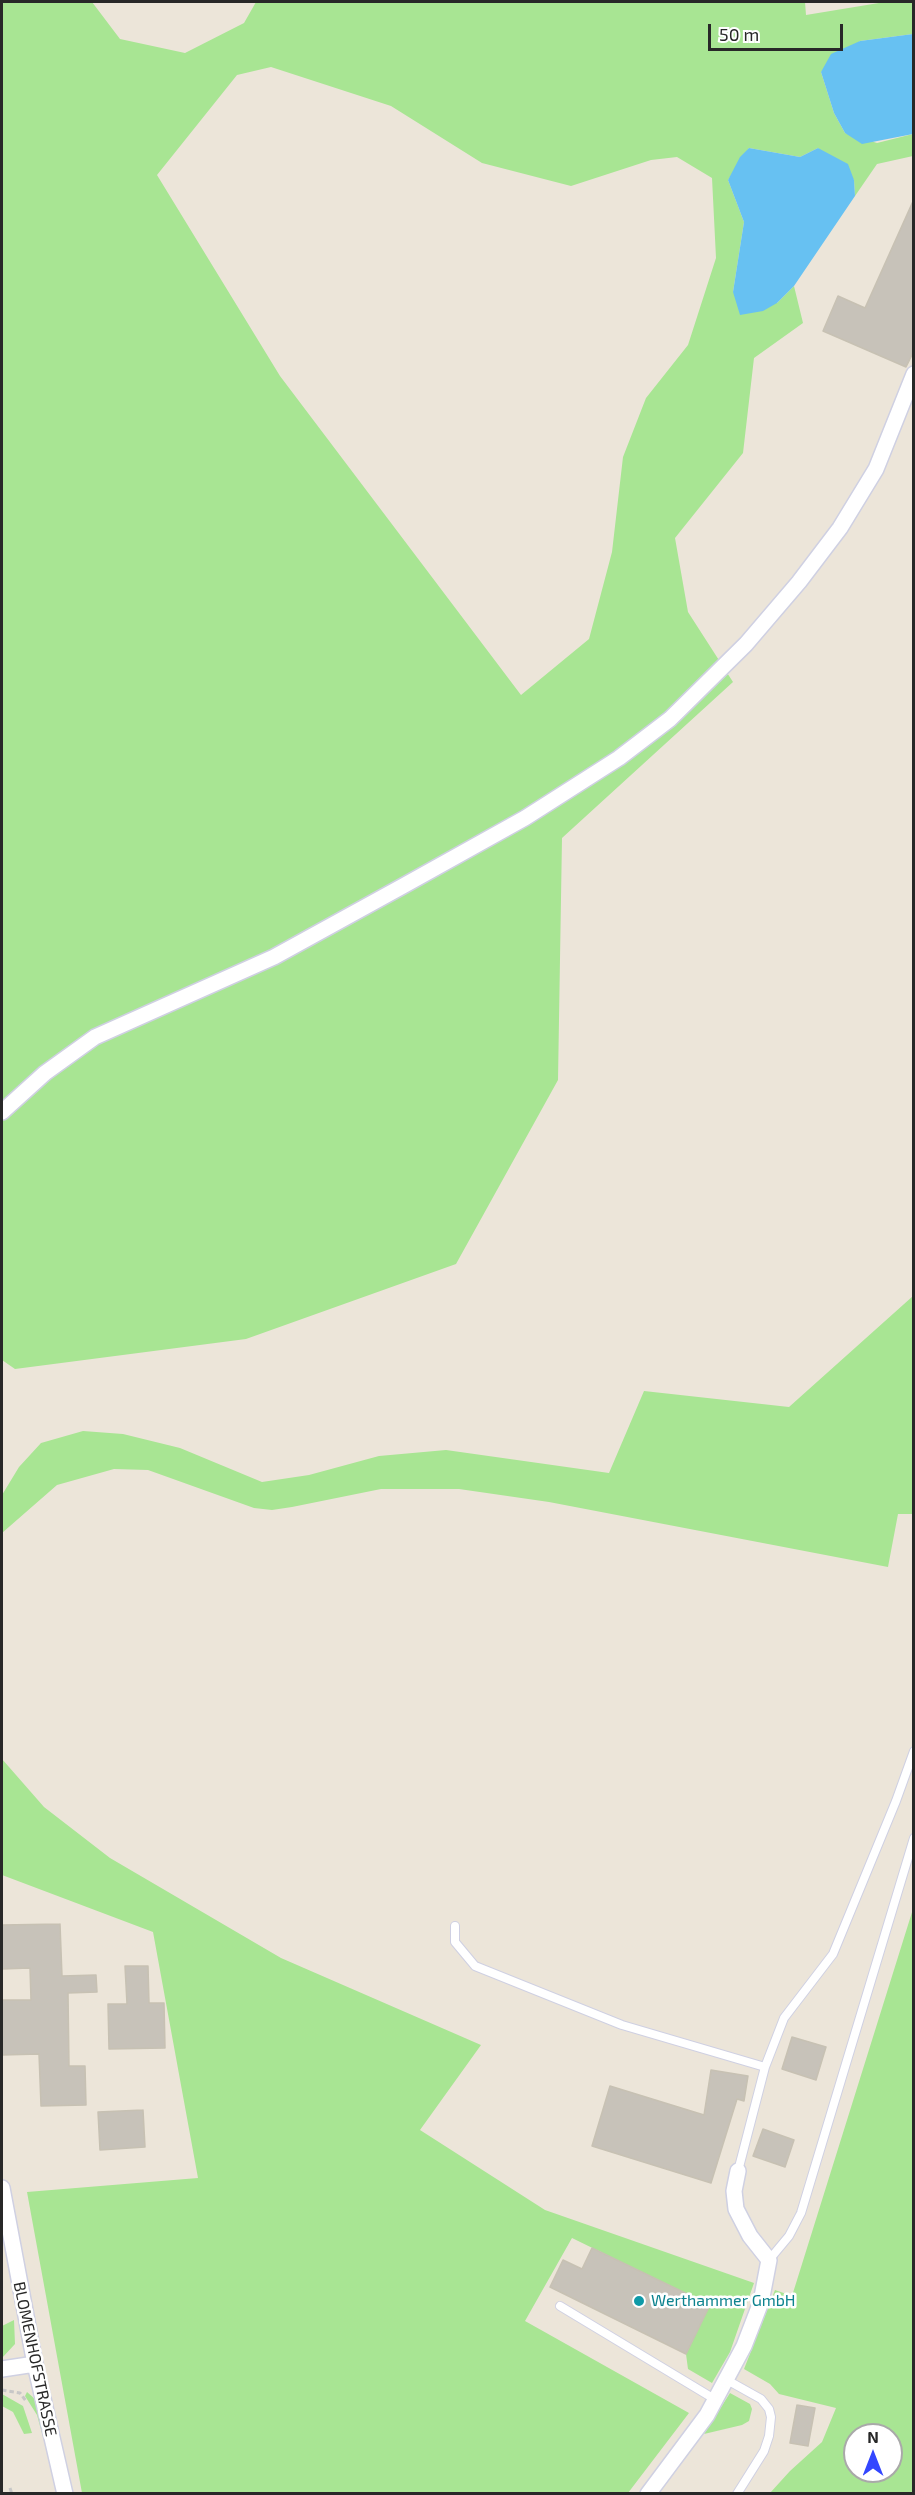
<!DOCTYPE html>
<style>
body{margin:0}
#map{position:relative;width:915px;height:2495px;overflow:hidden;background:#ece5d9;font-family:"Exo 2",sans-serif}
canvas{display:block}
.frame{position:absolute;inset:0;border:3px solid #282828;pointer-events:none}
.north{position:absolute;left:843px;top:2423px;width:60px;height:60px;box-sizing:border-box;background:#fff;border:2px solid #a9a9a9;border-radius:50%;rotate:0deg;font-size:16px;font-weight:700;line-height:24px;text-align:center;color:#282828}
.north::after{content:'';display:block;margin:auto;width:21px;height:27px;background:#3346ff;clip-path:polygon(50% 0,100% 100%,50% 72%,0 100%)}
.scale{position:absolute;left:708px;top:24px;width:135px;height:27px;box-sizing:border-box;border:3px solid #282828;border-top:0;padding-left:8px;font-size:18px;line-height:21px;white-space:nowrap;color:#282828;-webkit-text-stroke:4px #fff;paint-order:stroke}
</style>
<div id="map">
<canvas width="915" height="2495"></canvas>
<div class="frame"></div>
<div class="north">N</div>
<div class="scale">50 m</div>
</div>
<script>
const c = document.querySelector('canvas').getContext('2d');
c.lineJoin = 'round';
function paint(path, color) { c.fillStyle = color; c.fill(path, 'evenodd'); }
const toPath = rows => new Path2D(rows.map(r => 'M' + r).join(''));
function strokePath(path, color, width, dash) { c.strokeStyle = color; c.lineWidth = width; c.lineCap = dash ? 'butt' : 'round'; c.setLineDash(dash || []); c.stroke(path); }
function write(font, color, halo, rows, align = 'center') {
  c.font = font + ' "Exo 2",sans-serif'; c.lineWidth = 5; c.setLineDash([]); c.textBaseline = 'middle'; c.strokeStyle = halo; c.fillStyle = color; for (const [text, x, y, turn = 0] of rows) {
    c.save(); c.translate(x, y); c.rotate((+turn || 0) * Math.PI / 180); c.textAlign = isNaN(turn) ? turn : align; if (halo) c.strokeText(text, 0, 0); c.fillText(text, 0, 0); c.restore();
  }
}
paint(toPath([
 [2,2,92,2,120,39,185,53,244,23,256,2,805,2,806,15,885,2,914,2,913,34,860,41,821,72,834,113,845,133,877,143,913,134,913,156,877,164,855,196,854,180,818,148,800,157,749,148,728,180,744,222,733,292,777,303,794,286,803,323,754,358,743,453,675,538,688,612,733,682,562,838,558,1080,456,1264,246,1339,15,1369,2,1360],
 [271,67,391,106,482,163,571,186,651,160,677,157,712,178,716,258,688,345,646,398,623,457,612,552,589,639,521,695,280,376,157,175,237,75],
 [913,1296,913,1514,898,1514,888,1567,549,1502,459,1489,381,1489,292,1507,272,1510,254,1508,148,1470,114,1469,57,1485,2,1533,2,1495,19,1467,41,1443,83,1431,123,1434,180,1448,262,1482,309,1475,379,1456,446,1450,609,1473,644,1391,789,1407],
 [2,1759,44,1807,110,1858,281,1958,481,2045,420,2130,545,2210,754,2283,730,2352,712,2383,688,2369,686,2354,709,2305,572,2238,525,2321,689,2413,628,2493,82,2493,27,2192,198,2178,153,1932,2,1875],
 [913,1909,913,2493,770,2493,790,2471,822,2442,836,2408,779,2394,770,2384,744,2369,775,2290,792,2296],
 [855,2435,891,2435,891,2471,855,2471],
 [14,2320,15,2344,2,2358,2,2326],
 [27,2392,36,2400,51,2447,46,2448,37,2415,25,2396],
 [730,2393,750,2404,752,2409,749,2421,742,2425,704,2434],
 [2,2394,23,2406,32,2433,24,2434,13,2412,2,2406]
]), '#a8e593');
paint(toPath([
 [913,34,913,134,862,144,845,133,834,113,821,72,831,54,860,41],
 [749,148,800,157,818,148,848,164,854,180,855,196,794,286,777,303,763,311,740,315,733,292,744,222,728,180,740,157]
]), '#67c1f2');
const building = toPath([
 [914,199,914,351,906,367,823,331,838,296,865,308,914,199],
 [60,1924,62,1976,96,1975,97,1992,68,1993,69,2066,85,2066,86,2105,41,2106,39,2054,2,2055,2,2000,31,2000,30,1968,2,1969,2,1925,60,1924],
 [125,1966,148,1966,149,2003,164,2003,165,2048,109,2049,108,2004,127,2004,125,1966],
 [792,2037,826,2047,816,2080,782,2069,792,2037],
 [711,2070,748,2076,744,2101,737,2099,711,2183,592,2146,610,2086,704,2115,711,2070],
 [143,2110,145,2147,100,2150,98,2112,143,2110],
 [763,2129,794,2140,785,2167,753,2156,763,2129],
 [592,2248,710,2305,686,2354,550,2287,563,2260,582,2269,592,2248],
 [797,2405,815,2408,808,2446,790,2443,797,2405]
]);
paint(building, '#c7c2b9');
strokePath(building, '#c7c1b3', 1.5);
const service = toPath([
 [455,1926,455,1942,475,1966,622,2025,765,2067],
 [738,2171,765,2067,784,2018,833,1954,896,1801,914,1751],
 [769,2260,789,2236,801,2213,914,1838],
 [560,2306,716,2400],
 [727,2380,761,2399,769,2409,771,2417,769,2436,764,2451,737,2494]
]);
const minor = toPath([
 [2,1112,45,1073,95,1037,274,957,403,886,525,818,619,758,670,719,746,644,799,582,840,528,876,469,914,374],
 [2,2188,35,2364,65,2494],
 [2,2369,35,2364],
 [648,2494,707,2415,744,2346,761,2302,769,2260,750,2236,736,2209,734,2191,738,2171]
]);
strokePath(service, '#cfd0e2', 10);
strokePath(minor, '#cfd0e2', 18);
strokePath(toPath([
 [2,2390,20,2393,26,2401],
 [10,2488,12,2494]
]), '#c7c7c7', 3, [4.5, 3]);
strokePath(service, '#fff', 8);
strokePath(minor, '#fff', 15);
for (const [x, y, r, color] of [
 [639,2301,6,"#0f9aa8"]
]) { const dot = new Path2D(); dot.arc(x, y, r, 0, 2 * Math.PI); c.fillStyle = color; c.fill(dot); strokePath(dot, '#fff', 2); }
write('16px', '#0d838f', '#fff', [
 ["Werthammer GmbH",651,2301]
], 'left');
write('16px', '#282828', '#fff', [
 ["BLOMENHOFSTRASSE",35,2359,78]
]);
</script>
